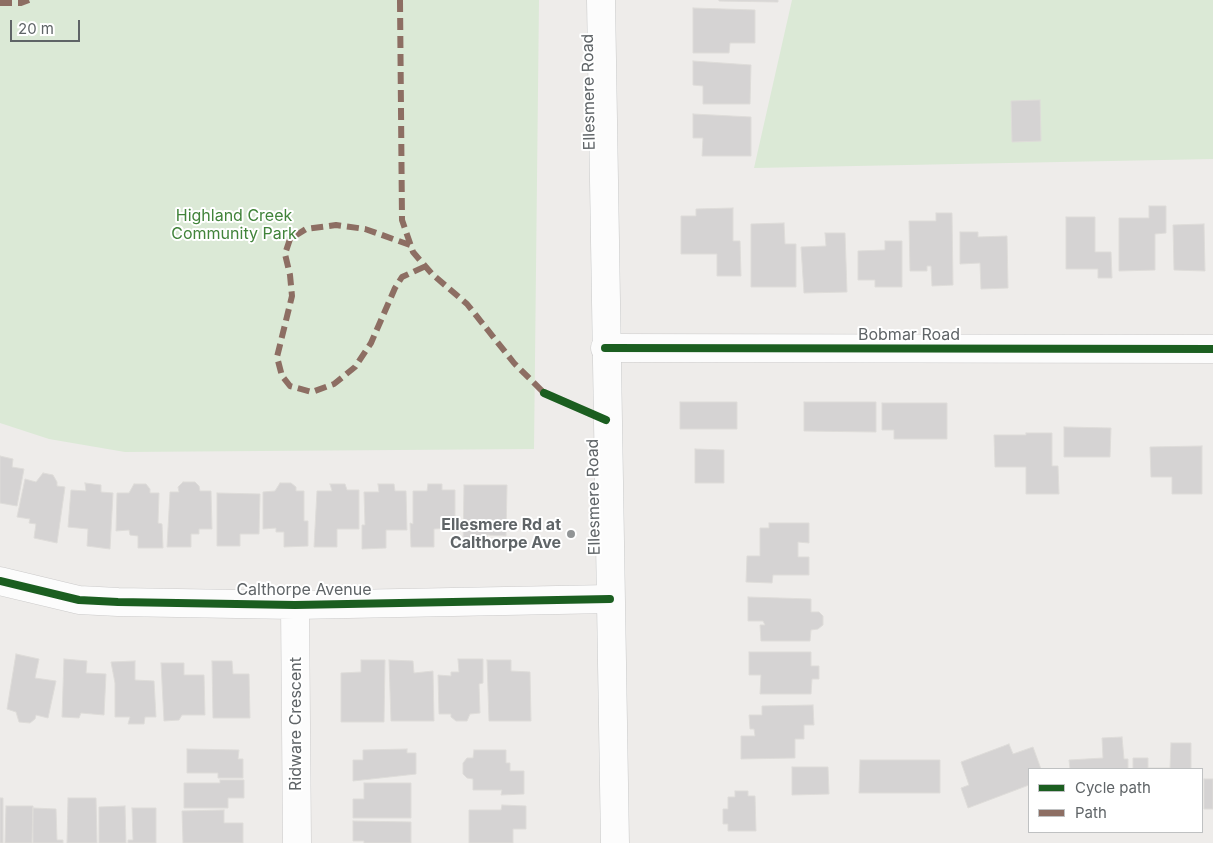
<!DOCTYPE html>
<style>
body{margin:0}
#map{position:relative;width:1213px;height:843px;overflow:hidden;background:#eeecea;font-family:Inter,sans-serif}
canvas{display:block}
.legend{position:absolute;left:1028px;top:768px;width:175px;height:65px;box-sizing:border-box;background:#fff;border:1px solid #bfc1c2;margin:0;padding:6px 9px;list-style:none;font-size:15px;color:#5f6467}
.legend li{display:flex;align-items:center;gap:10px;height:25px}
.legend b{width:25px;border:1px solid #bfc1c2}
.scale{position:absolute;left:10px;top:20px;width:70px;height:22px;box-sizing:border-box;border:2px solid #5f6467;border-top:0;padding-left:6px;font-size:15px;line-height:18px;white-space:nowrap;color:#5f6467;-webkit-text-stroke:4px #fff;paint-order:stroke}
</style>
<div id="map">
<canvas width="1213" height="843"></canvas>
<ul class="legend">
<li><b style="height:6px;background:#1b5e20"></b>Cycle path</li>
<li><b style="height:6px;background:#8d6e63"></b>Path</li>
</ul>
<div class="scale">20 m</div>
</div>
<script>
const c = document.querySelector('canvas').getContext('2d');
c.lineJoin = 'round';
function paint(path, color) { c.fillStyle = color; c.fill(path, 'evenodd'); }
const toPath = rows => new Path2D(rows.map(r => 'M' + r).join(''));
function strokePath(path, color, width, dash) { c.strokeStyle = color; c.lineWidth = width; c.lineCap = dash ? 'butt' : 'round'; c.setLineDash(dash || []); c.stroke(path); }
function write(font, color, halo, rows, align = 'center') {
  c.font = font + ' Inter,sans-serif'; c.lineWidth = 4; c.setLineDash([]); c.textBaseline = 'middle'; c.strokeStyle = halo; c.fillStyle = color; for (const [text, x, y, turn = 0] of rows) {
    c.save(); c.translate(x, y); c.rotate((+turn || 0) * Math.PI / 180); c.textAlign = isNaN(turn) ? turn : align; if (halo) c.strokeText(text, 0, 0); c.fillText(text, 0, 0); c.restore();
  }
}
paint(toPath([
 [0,0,539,0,534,449,125,452,49,439,0,423],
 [792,0,1213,0,1213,159,754,168]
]), '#dbe9d6');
const building = toPath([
 [719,0,778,0,778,2,719,1,719,0],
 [693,8,755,10,755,43,730,43,729,53,693,53,693,8],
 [693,61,751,65,750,104,703,104,703,86,693,85,693,61],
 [1040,100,1041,141,1012,142,1011,101,1040,100],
 [693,114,751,117,751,156,702,156,703,138,693,138,693,114],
 [1149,206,1166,206,1166,233,1155,234,1155,270,1119,271,1119,218,1149,218,1149,206],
 [733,208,733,241,740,241,741,276,717,276,717,254,681,254,681,216,696,216,696,209,733,208],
 [936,213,952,213,953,285,932,286,931,266,927,266,927,271,910,271,909,221,936,221,936,213],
 [1066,217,1095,217,1095,252,1111,252,1112,278,1098,278,1098,269,1066,269,1066,217],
 [784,223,785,244,796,244,796,287,751,287,751,224,784,223],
 [1204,224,1205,271,1174,270,1173,225,1204,224],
 [960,232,978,232,978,237,1007,236,1008,288,981,289,980,263,960,264,960,232],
 [825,233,845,233,847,292,804,293,801,247,826,246,825,233],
 [885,241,902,241,902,287,875,287,875,280,858,280,858,251,885,250,885,241],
 [680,402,737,402,737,429,680,429,680,402],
 [804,402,876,402,876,432,804,431,804,402],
 [882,403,947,403,947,439,894,439,894,430,882,430,882,403],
 [1064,427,1111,428,1110,457,1064,457,1064,427],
 [1026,433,1052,433,1052,466,1058,466,1059,494,1026,494,1026,467,995,467,994,435,1026,435,1026,433],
 [1202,446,1202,494,1172,494,1172,477,1151,477,1150,447,1202,446],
 [695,449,724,450,724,483,695,483,695,449],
 [0,456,13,459,12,467,24,469,17,506,0,503,0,456],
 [43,473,53,475,57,482,57,486,65,487,57,543,34,538,36,524,29,523,30,519,17,517,25,479,36,482,43,473],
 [183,482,195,482,199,486,200,491,211,491,212,529,199,529,199,534,191,534,191,547,167,547,170,492,179,492,178,487,183,482],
 [85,483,101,485,101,492,113,493,110,549,87,546,88,529,68,527,71,490,86,491,85,483],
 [280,483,291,483,296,487,296,491,304,491,304,521,308,521,308,546,284,547,284,532,276,532,276,528,263,529,263,492,275,491,280,483],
 [134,484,146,484,150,489,150,493,159,493,158,523,162,524,163,548,138,548,138,536,130,535,129,530,116,531,117,493,129,493,134,484],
 [330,484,345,484,347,490,359,490,359,529,337,529,337,547,314,547,317,491,332,491,330,484],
 [378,484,394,484,395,491,406,491,407,530,386,530,386,548,362,549,362,525,365,525,364,492,379,492,378,484],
 [428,484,442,484,442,490,455,490,455,528,434,529,434,547,411,547,410,523,413,524,413,491,427,491,428,484],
 [464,485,507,485,506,536,487,535,487,547,463,547,464,485],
 [217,493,260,494,259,534,240,534,240,546,217,546,217,493],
 [769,523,809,523,809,543,798,542,798,557,809,557,809,575,773,575,772,583,746,582,747,556,760,556,760,528,769,528,769,523],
 [748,597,811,599,811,612,819,612,823,616,823,625,818,629,811,630,810,641,761,641,760,625,765,625,763,621,748,621,748,597],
 [749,652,811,652,811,666,819,666,819,679,812,679,811,694,760,694,761,675,749,675,749,652],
 [16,654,39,659,35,678,56,681,48,718,36,715,35,719,30,723,19,722,16,712,7,709,16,654],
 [64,659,87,661,86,673,106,674,104,715,81,713,79,718,62,717,64,659],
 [458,659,483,659,483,683,479,684,480,713,470,714,467,721,456,721,451,717,451,714,439,714,438,675,451,676,451,672,459,672,458,659],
 [361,660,385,660,384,722,341,722,341,673,361,672,361,660],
 [389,660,413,661,414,673,433,671,434,721,391,721,389,660],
 [487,660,511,660,511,671,530,672,531,721,489,721,487,660],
 [135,661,135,680,154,681,156,717,145,717,144,724,128,724,130,717,115,717,115,683,111,662,135,661],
 [212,661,232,661,233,674,249,674,250,718,213,718,212,661],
 [161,663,184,663,184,675,204,675,205,715,182,715,179,720,164,721,161,663],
 [813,705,814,725,804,725,804,739,795,739,795,758,741,759,741,736,755,736,754,729,750,729,749,715,762,715,762,706,813,705],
 [1122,737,1124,759,1128,759,1128,769,1070,769,1069,760,1103,758,1102,738,1122,737],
 [1171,743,1191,743,1191,769,1133,769,1133,758,1148,758,1148,768,1170,768,1171,743],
 [1009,744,1013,754,1033,747,1041,769,1029,769,1029,785,968,808,961,788,969,785,961,762,1009,744],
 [187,749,239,750,238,759,243,759,243,778,218,778,218,773,187,773,187,749],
 [407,749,407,753,416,753,416,774,353,781,353,760,363,760,363,750,407,749],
 [474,750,506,750,506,763,510,763,510,771,524,771,524,794,501,795,502,790,473,790,473,779,467,778,463,774,463,763,467,758,473,758,474,750],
 [860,760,940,760,940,793,859,793,860,760],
 [792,767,828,767,829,794,792,795,792,767],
 [1204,779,1213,779,1213,809,1204,809,1204,779],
 [220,780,244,780,244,798,228,798,228,808,184,808,184,783,220,783,220,780],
 [364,783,411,783,411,818,353,818,353,799,364,799,364,783],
 [735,791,748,791,748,796,755,796,756,831,728,831,728,824,723,824,723,809,728,809,728,797,735,797,735,791],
 [0,798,3,798,3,843,0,843,0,798],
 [68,798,96,798,97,843,67,843,68,798],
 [502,805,526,806,526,829,513,829,513,843,469,843,469,810,501,810,502,805],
 [6,806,33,806,32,843,5,843,6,806],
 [125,806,126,843,99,843,99,807,125,806],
 [33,808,56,809,57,840,63,840,63,843,33,843,33,808],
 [132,808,156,808,156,843,128,843,128,840,133,840,132,808],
 [224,810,224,823,243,823,243,843,183,843,182,811,224,810],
 [353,821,411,822,411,843,364,843,364,841,353,841,353,821]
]);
paint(building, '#d5d3d3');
strokePath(building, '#dedcd9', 1);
const street = toPath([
 [605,348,1213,349],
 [0,581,79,600,118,602,295,605,610,599],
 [295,605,297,843]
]);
const secondary = toPath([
 [601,0,615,843]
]);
strokePath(street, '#cbcaca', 29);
strokePath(secondary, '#c8c9c9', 29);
strokePath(street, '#fcfcfc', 28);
strokePath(secondary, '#fcfcfc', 28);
strokePath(toPath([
 [400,0,402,220,413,252,432,274,467,304,514,363,544,393],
 [0,3,21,3,29,0],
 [410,245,365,229,336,225,306,229,290,239,285,254,290,275,292,296,277,357,282,376,290,386,312,392,334,384,355,367,371,343,395,288,402,277,426,266]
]), '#8d6e63', 6, [12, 6]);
strokePath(toPath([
 [605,348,1213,349],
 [544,393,606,420],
 [0,581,79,600,118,602,295,605,610,599]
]), '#1b5e20', 8);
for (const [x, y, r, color] of [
 [571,534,5,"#919495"]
]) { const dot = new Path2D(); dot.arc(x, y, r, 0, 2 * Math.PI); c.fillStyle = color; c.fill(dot); strokePath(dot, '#fff', 2); }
write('16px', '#5f6467', '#fff', [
 ["Ellesmere Road",589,92,-91],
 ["Bobmar Road",909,335],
 ["Ellesmere Road",594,497,-91],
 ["Calthorpe Avenue",304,590],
 ["Ridware Crescent",296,724,-90]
]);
write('16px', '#41833a', '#fff', [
 ["Highland Creek",234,216],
 ["Community Park",234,234]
]);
write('bold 16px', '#5f6467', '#fff', [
 ["Ellesmere Rd at",561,525],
 ["Calthorpe Ave",561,543]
], 'right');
</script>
